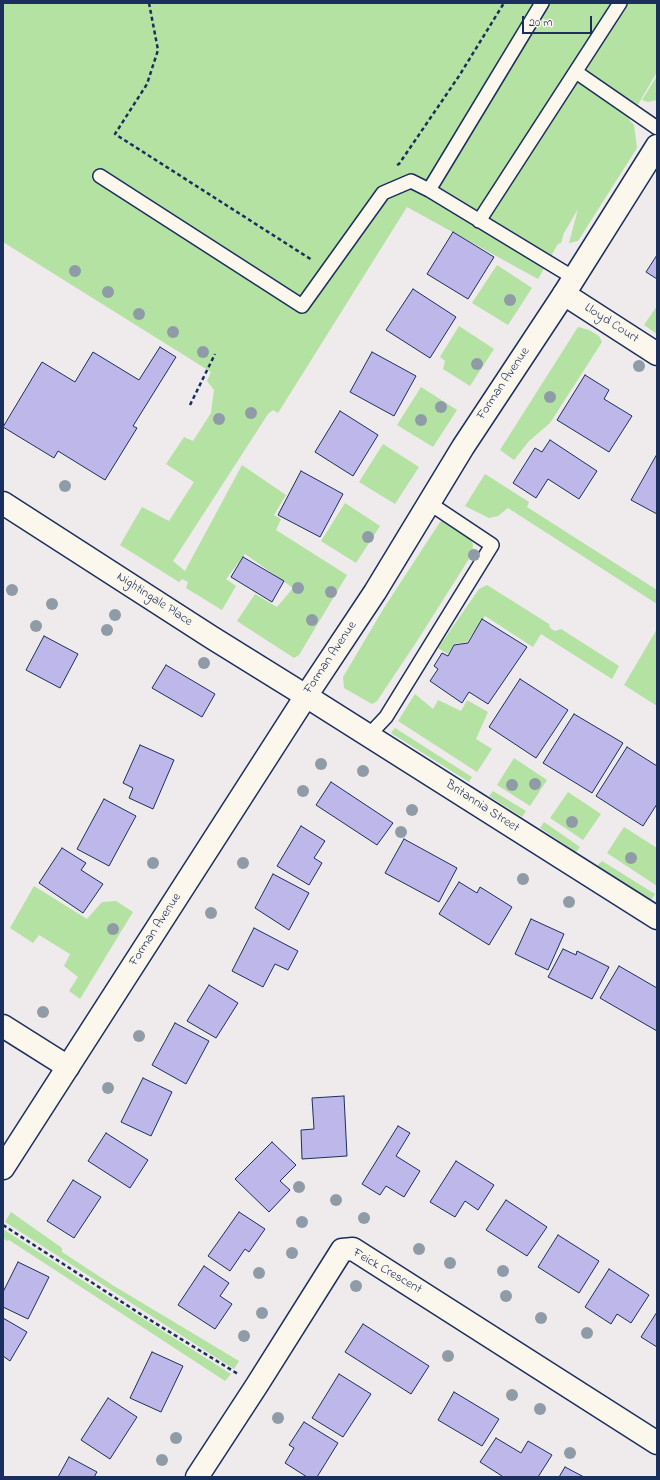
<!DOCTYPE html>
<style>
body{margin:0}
#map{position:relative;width:660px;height:1480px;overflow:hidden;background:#efeaeb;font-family:"Indie Flower",sans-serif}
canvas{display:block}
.frame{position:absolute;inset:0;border:4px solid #1b2f5e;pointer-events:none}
.scale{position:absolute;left:522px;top:16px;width:70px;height:18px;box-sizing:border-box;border:2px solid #1b2f5e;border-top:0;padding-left:5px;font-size:12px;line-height:14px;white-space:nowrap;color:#1b2f5e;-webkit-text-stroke:3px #fbf7ec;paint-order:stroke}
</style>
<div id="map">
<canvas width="660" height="1480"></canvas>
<div class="frame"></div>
<div class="scale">20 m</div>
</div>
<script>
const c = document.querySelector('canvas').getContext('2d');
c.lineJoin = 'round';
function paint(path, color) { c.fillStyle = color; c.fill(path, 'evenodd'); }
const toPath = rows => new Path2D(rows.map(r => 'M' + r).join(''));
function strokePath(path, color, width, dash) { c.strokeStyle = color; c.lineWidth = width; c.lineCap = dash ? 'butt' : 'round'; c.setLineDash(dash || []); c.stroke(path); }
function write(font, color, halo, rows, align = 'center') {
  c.font = font + ' "Indie Flower",sans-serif'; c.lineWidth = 3; c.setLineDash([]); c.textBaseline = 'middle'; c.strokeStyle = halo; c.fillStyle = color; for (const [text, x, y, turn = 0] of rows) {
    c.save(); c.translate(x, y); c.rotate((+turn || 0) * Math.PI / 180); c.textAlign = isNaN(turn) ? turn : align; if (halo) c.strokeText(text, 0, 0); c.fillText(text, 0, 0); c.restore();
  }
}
paint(toPath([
 [3,3,657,3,657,72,629,120,634,125,637,148,578,241,569,243,578,209,564,233,561,243,558,244,538,279,407,207,278,413,273,410,268,414,173,561,185,571,242,465,286,495,274,515,281,519,276,530,347,575,299,655,294,658,237,621,255,594,277,607,293,588,245,554,226,579,236,586,222,610,186,588,188,582,182,579,179,582,120,545,142,507,169,521,194,482,166,464,184,437,193,441,211,413,214,390,207,381,211,372,3,242],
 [657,76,657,100,648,102,642,100],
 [497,265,532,288,508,325,472,303],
 [657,306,657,334,644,325],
 [459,326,494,349,470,386,443,369,445,361,440,357],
 [578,327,589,330,599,336,602,342,550,423,529,441,514,460,500,450],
 [421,387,457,410,433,447,397,425],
 [383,444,419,467,395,504,359,482],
 [485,474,529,502,527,507,657,590,657,604,508,508,498,516,489,518,465,506],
 [345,503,380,526,356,563,321,541],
 [444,520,470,536,473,545,472,554,419,638,377,701,372,704,344,688,343,677,384,608,440,522],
 [487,585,549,624,550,628,555,631,561,629,619,666,612,679,541,634,533,647,485,616,467,642,454,644,448,654,438,648,479,589],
 [657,629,657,706,624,685],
 [415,694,433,709,438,700,461,711,467,700,488,712,476,739,492,749,477,772,398,721],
 [395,728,472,777,469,782,391,733],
 [514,758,547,780,530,806,497,785],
 [493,791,526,811,522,817,489,796],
 [568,792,601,814,583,840,550,818],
 [544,822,580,847,576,852,540,828],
 [624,827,657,848,657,886,607,853],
 [602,861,655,894,651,900,597,866],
 [34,886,87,919,102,902,116,901,133,912,80,999,69,991,78,977,64,966,70,954,39,935,33,943,10,928],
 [11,1212,62,1248,62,1252,114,1286,239,1361,234,1369,5,1222],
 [3,1229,77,1277,231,1374,225,1381,9,1240,7,1241,3,1238]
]), '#b3e2a2');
const building = toPath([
 [453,232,494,257,468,299,427,274,453,232],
 [657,255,657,279,646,272,657,255],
 [413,289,456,317,430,358,386,330,413,289],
 [160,347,176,357,133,426,137,428,105,480,58,451,54,458,3,427,42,362,75,382,93,352,139,380,160,347],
 [372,352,416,376,394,416,350,392,372,352],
 [585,375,609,390,604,399,632,416,609,452,557,420,585,375],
 [340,411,378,435,353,476,315,452,340,411],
 [550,440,597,471,579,499,548,479,536,498,513,483,535,448,542,452,550,440],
 [657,454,657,514,631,500,657,454],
 [301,471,343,494,320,537,278,515,301,471],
 [243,557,284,581,272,602,231,577,243,557],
 [482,619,527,647,488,704,469,692,462,703,430,681,438,669,434,666,442,653,448,656,454,645,468,643,482,619],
 [44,636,78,654,60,688,26,670,44,636],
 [166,665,215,694,202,717,152,688,166,665],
 [520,679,568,710,536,758,489,727,520,679],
 [574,714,623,743,592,793,543,763,574,714],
 [140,745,174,760,153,809,129,798,133,788,123,783,140,745],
 [627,747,657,766,657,804,643,826,596,796,627,747],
 [331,782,393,823,377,845,316,805,331,782],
 [104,799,136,816,109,866,77,849,104,799],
 [301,826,325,841,314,858,322,863,309,885,277,866,301,826],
 [404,839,457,868,439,902,385,873,404,839],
 [62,848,86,863,81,870,103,884,83,913,39,883,62,848],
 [273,874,309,893,289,930,255,908,273,874],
 [459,882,477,893,480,887,512,907,489,945,439,914,459,882],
 [531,919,564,934,548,970,515,954,531,919],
 [254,928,298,951,288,970,275,964,263,987,232,971,254,928],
 [563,949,576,955,577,951,609,967,592,999,548,977,563,949],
 [619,966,657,988,657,1031,600,998,619,966],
 [209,985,238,1003,216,1038,187,1021,209,985],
 [175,1023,209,1041,186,1084,152,1065,175,1023],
 [143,1078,172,1092,151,1136,121,1122,143,1078],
 [344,1096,347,1156,302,1159,301,1130,314,1129,312,1098,344,1096],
 [398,1126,410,1133,396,1156,420,1171,404,1197,386,1186,380,1195,362,1184,398,1126],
 [106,1133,148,1160,130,1188,88,1161,106,1133],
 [272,1142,296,1165,280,1181,290,1190,269,1212,235,1179,272,1142],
 [456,1161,494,1185,478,1210,465,1201,455,1217,430,1202,456,1161],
 [73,1180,101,1197,74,1238,47,1221,73,1180],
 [506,1200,547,1227,527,1256,486,1230,506,1200],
 [239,1212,265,1229,249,1252,245,1249,230,1271,208,1256,239,1212],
 [558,1235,599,1261,579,1293,538,1267,558,1235],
 [18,1262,49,1277,28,1319,3,1307,3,1292,18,1262],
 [204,1266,229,1283,220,1296,232,1304,215,1329,178,1305,204,1266],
 [609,1269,649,1295,631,1323,617,1314,611,1324,585,1307,609,1269],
 [657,1312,657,1347,641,1337,657,1312],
 [3,1318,27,1332,10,1361,3,1356,3,1318],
 [363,1324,429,1366,411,1394,345,1352,363,1324],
 [152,1352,183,1366,161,1412,130,1398,152,1352],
 [339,1374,371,1394,343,1437,312,1418,339,1374],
 [454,1392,499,1419,482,1446,438,1420,454,1392],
 [108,1398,137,1417,110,1459,81,1440,108,1398],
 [304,1422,338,1443,317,1477,307,1477,285,1463,294,1448,289,1445,304,1422],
 [496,1438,521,1453,528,1441,552,1455,538,1477,502,1477,502,1476,480,1462,496,1438],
 [69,1457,97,1472,94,1477,58,1477,69,1457],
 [565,1467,584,1477,559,1477,565,1467]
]);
paint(building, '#beb7e9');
strokePath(building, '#1b2f5e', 1);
const lane = toPath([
 [576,72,657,128],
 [100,176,302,306,383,193,411,181,429,190,574,278],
 [429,190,542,3],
 [479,221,620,3],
 [369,735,386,717,492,545,429,503]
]);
const street = toPath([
 [564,294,657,354],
 [3,503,211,637,306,696],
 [3,1026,68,1067],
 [197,1477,257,1385,342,1250,353,1249,657,1443]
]);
const secondary = toPath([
 [306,696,657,918],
 [3,1168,306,696,375,592,463,447,564,294,657,146]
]);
strokePath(lane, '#1b2f5e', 16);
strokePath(street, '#1b2f5e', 25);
strokePath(secondary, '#1b2f5e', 25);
strokePath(toPath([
 [149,3,158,50,147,84,115,134,312,260],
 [397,165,399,164,459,76,504,3],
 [190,405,215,354],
 [3,1225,142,1315,238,1374]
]), '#1b2f5e', 2.5, [4, 3]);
strokePath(lane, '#fbf7ec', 13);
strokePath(street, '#fbf7ec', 22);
strokePath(secondary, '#fbf7ec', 22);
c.fillStyle = '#8f9ca7';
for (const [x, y] of [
 [75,271],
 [108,292],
 [510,300],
 [139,314],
 [173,332],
 [203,352],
 [477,364],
 [639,366],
 [550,397],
 [441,407],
 [251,413],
 [219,419],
 [421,420],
 [65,486],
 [368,537],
 [474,555],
 [298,588],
 [12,590],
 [331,592],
 [52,604],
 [115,615],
 [312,620],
 [36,626],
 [107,630],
 [204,663],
 [321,764],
 [363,771],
 [535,784],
 [512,785],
 [303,791],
 [412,810],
 [572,822],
 [401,832],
 [631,858],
 [153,863],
 [243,863],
 [523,879],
 [569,902],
 [211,913],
 [113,929],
 [43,1012],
 [139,1036],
 [108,1088],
 [299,1187],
 [336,1200],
 [364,1218],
 [302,1222],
 [419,1249],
 [292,1253],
 [450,1263],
 [503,1271],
 [259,1273],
 [356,1286],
 [506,1296],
 [262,1313],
 [541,1318],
 [587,1333],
 [244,1336],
 [448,1356],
 [512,1395],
 [540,1409],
 [278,1418],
 [176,1438],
 [570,1453],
 [162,1460]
]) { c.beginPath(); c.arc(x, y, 6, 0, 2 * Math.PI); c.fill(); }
write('13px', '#1b2f5e', '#fbf7ec', [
 ["Lloyd Court",611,324,33],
 ["Forman Avenue",504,384,-56],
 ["Nightingale Place",154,600,33],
 ["Forman Avenue",331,658,-56],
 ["Britannia Street",482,807,33],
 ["Forman Avenue",156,930,-57],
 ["Feick Crescent",387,1272,30]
]);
</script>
